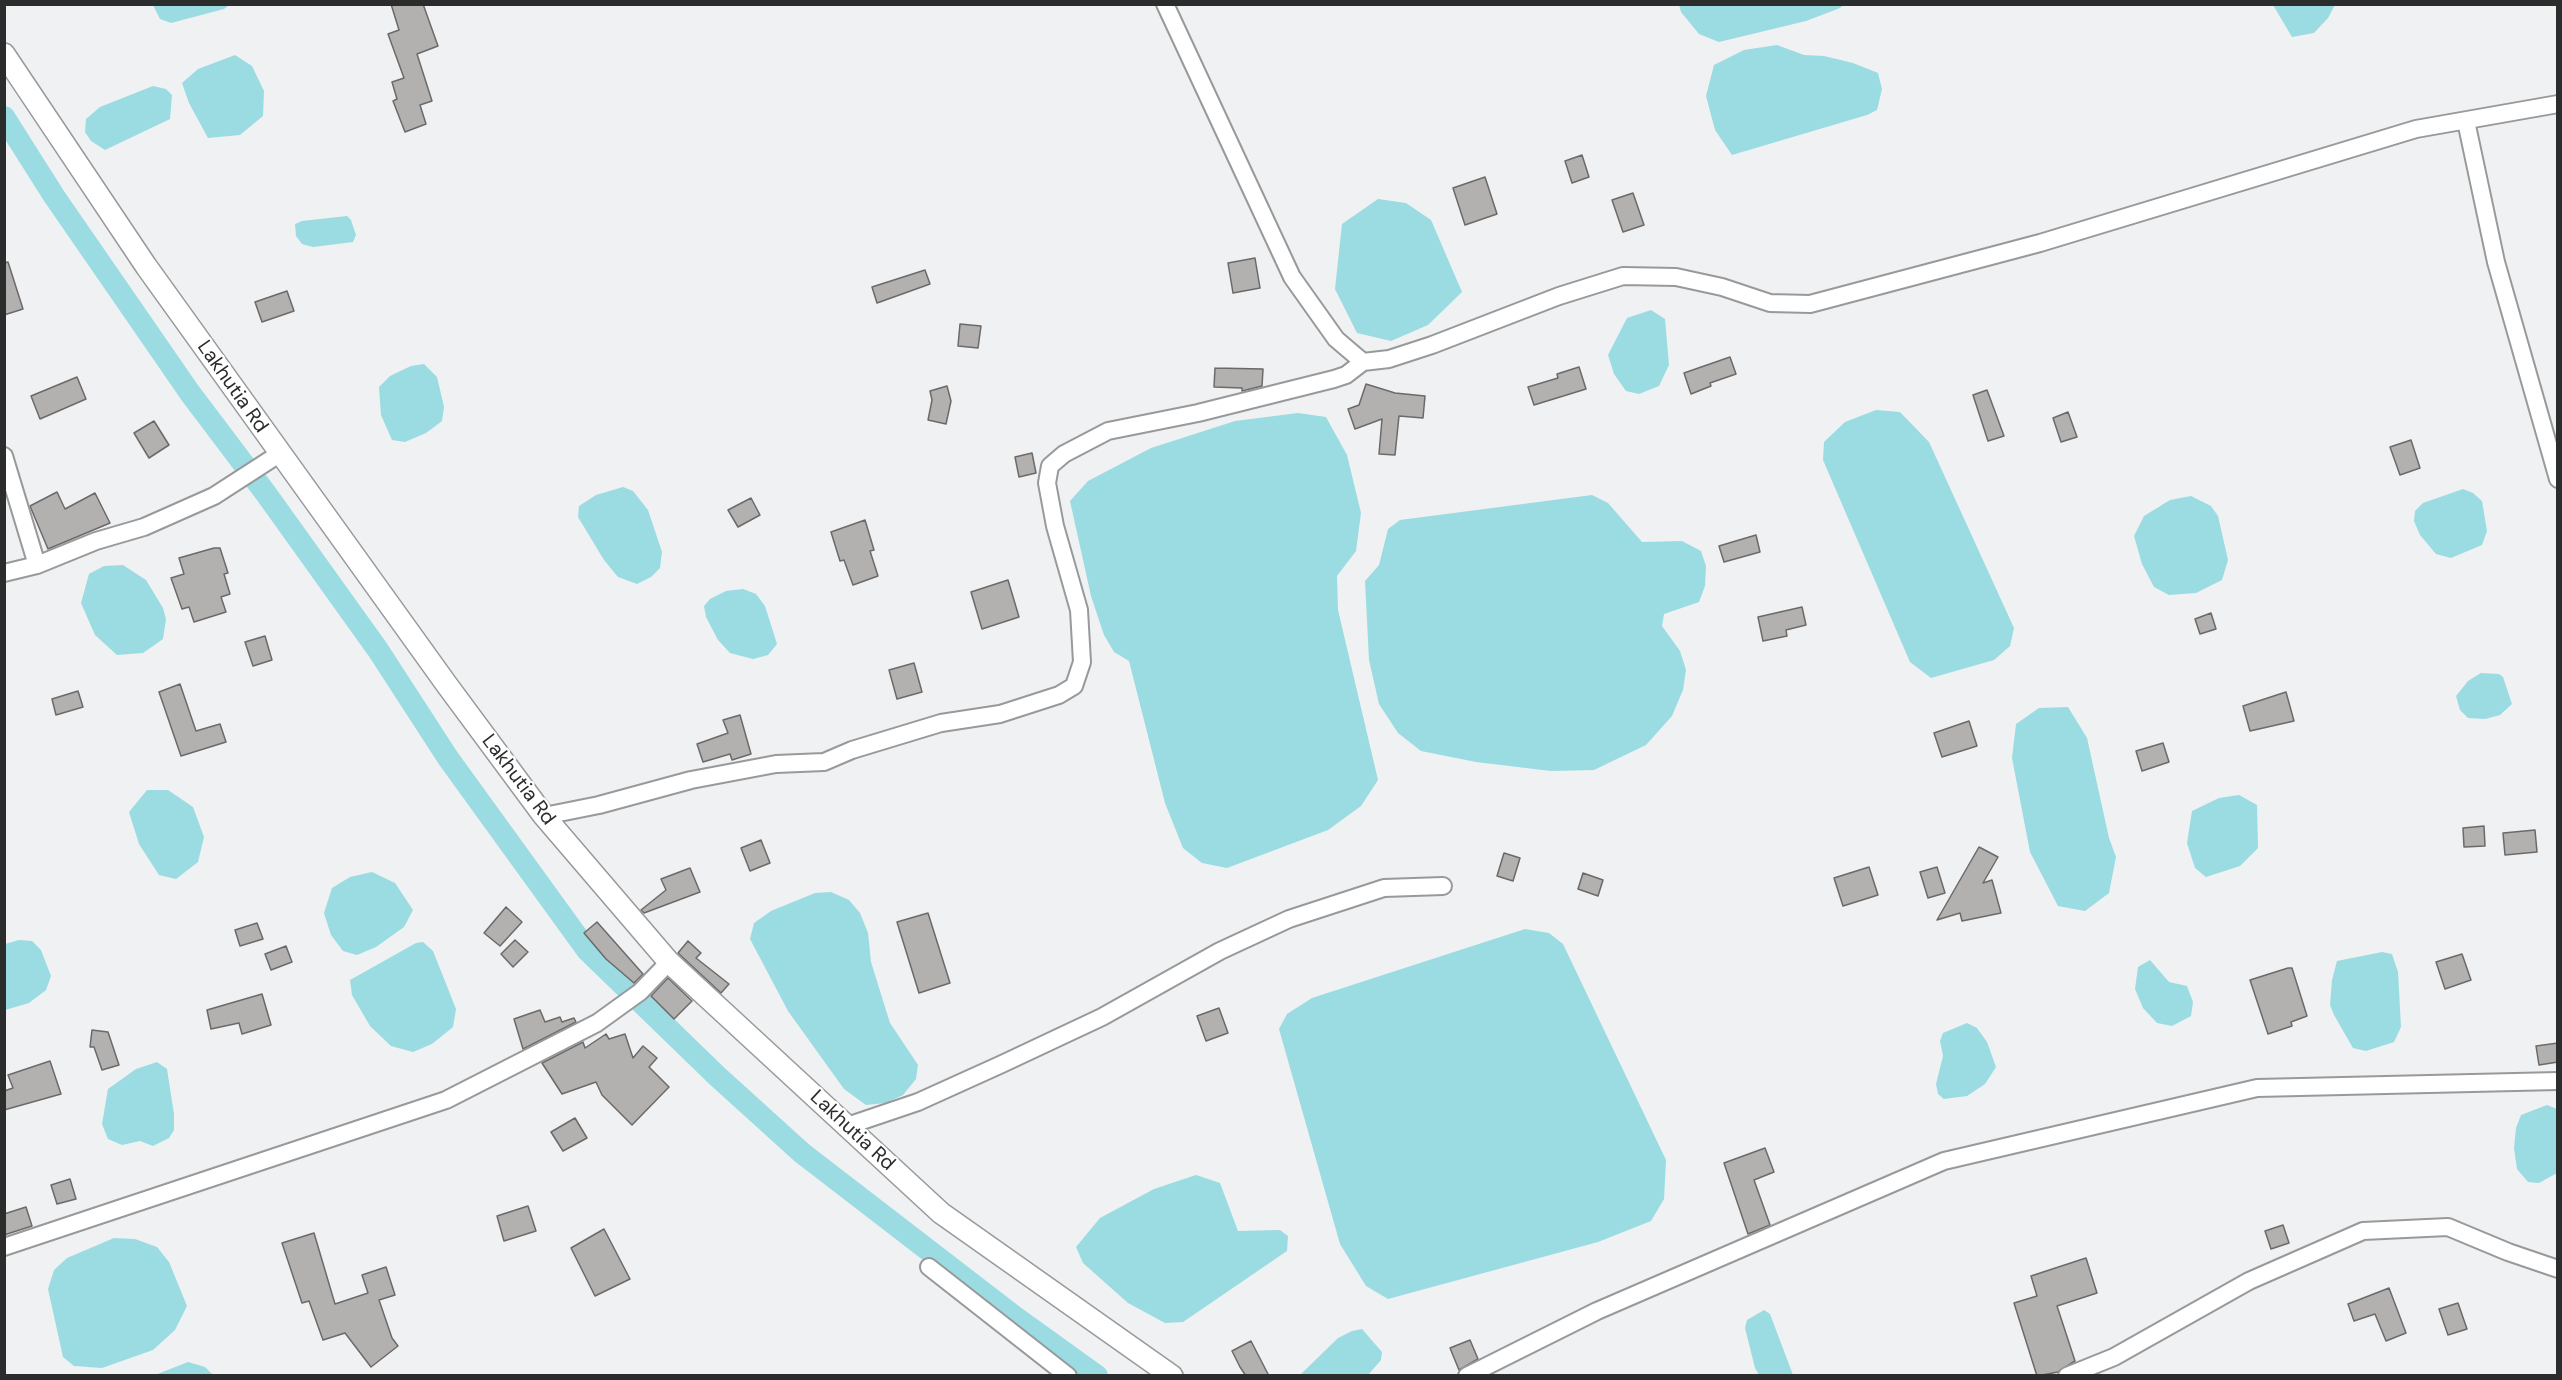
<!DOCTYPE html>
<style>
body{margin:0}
#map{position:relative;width:2562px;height:1380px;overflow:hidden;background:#eff1f3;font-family:"DM Sans",sans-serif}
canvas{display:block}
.frame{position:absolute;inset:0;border:6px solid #2b2c2c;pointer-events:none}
</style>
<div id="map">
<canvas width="2562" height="1380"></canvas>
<div class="frame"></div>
</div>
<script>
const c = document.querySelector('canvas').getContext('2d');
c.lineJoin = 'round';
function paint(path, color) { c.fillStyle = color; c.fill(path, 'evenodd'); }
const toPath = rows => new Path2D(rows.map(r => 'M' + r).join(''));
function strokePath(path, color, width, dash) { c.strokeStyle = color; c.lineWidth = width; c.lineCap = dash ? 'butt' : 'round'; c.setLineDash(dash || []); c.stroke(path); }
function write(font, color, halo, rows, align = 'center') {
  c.font = font + ' "DM Sans",sans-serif'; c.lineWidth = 4.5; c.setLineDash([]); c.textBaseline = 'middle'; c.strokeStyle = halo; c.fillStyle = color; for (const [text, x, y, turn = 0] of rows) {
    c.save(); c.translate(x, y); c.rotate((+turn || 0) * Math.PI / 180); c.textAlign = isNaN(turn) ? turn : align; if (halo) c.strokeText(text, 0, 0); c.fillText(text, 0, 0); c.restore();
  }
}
paint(toPath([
 [153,5,229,5,224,9,171,23,160,19],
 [1679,5,1679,4,1843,5,1840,8,1806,21,1719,42,1699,34,1681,12],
 [2273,5,2273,4,2335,5,2328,18,2314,33,2292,37],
 [1777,45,1804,55,1824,56,1853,63,1878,73,1882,89,1877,110,1867,115,1732,155,1715,130,1706,96,1714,65,1744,50],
 [235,55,252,66,264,91,263,116,240,135,208,138,189,103,182,83,198,69],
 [153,86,166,89,172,95,170,119,105,150,91,141,85,132,86,119,100,107],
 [1378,199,1406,203,1431,220,1462,292,1428,325,1391,341,1357,333,1335,289,1342,224],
 [347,216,351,220,356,235,353,242,313,247,302,244,296,236,295,224,302,221],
 [1651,310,1665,319,1669,365,1659,386,1639,394,1626,391,1614,374,1608,355,1627,318],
 [424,364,437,377,444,407,442,421,426,433,405,442,392,440,381,415,379,387,390,376,411,366],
 [1876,410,1900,412,1929,442,2014,628,2010,646,1994,660,1931,678,1910,662,1823,460,1824,442,1845,422],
 [1298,413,1326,417,1347,455,1361,513,1356,551,1337,576,1338,610,1378,780,1361,806,1328,830,1227,868,1202,863,1183,848,1165,803,1129,661,1114,652,1104,635,1091,596,1070,501,1088,481,1151,448,1235,421],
 [623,487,633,491,648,510,662,552,660,568,651,577,637,584,618,577,604,560,578,517,579,506,596,495],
 [2463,489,2473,493,2482,501,2487,531,2482,545,2451,558,2436,554,2420,535,2414,521,2415,511,2423,503],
 [1592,495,1608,503,1642,542,1682,541,1701,551,1706,566,1705,586,1699,602,1664,614,1662,626,1680,651,1686,670,1683,690,1672,716,1646,745,1594,770,1551,771,1476,762,1421,751,1398,733,1379,704,1369,660,1365,581,1379,565,1388,529,1400,520],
 [2191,496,2211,506,2218,516,2228,560,2222,580,2196,593,2169,595,2154,587,2142,564,2134,536,2144,516,2170,500],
 [123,565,146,580,163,608,166,619,163,639,143,653,117,655,95,635,81,603,89,574,104,566],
 [743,589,756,594,765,606,777,644,768,655,753,659,730,653,718,640,706,617,704,606,710,599,726,591],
 [2481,673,2499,674,2503,677,2512,704,2500,715,2485,719,2468,718,2460,710,2456,696,2468,681],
 [2068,707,2087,738,2109,838,2116,857,2109,893,2085,911,2058,906,2030,852,2012,758,2016,724,2039,708],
 [147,790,168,790,193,807,204,837,198,862,176,879,159,875,139,844,129,812],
 [2239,795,2257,805,2258,848,2240,866,2206,877,2195,868,2187,843,2192,811,2219,798],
 [372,872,395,883,413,910,404,927,376,947,357,955,343,951,331,935,324,913,332,888,350,877],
 [831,892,849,900,860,913,868,933,871,962,890,1023,918,1065,916,1079,903,1095,886,1103,866,1105,844,1089,788,1011,750,939,754,923,771,911,815,893],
 [1525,929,1549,933,1563,944,1666,1160,1664,1199,1651,1221,1598,1242,1388,1299,1366,1286,1340,1244,1279,1029,1287,1014,1312,998],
 [19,940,32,941,41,950,51,976,46,990,29,1003,5,1010,5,944],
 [423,942,433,951,456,1009,453,1027,432,1044,413,1052,391,1046,370,1026,352,995,350,980,416,943],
 [2382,952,2392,954,2398,972,2401,1027,2394,1042,2366,1051,2353,1048,2334,1015,2330,1005,2332,980,2337,961],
 [2150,960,2169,982,2187,986,2193,1002,2191,1016,2172,1026,2157,1023,2143,1008,2135,989,2138,967],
 [1967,1023,1977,1028,1987,1042,1996,1067,1985,1084,1967,1096,1944,1099,1938,1094,1936,1084,1943,1056,1940,1041,1943,1033],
 [157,1062,167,1069,174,1114,174,1130,169,1138,153,1146,140,1141,122,1145,108,1139,102,1124,108,1089,136,1069],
 [2547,1105,2557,1109,2557,1173,2539,1183,2528,1182,2517,1169,2514,1148,2516,1128,2521,1115],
 [1196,1175,1220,1183,1238,1231,1280,1230,1288,1236,1287,1251,1183,1322,1165,1323,1128,1303,1083,1263,1076,1247,1100,1218,1154,1189],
 [114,1238,135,1239,157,1247,169,1262,187,1306,175,1330,153,1350,102,1368,74,1366,63,1357,48,1289,54,1270,67,1258],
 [1764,1310,1770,1314,1793,1375,1759,1375,1755,1368,1745,1328,1747,1320],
 [1362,1329,1382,1352,1381,1360,1368,1375,1300,1375,1338,1338,1352,1331],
 [188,1362,205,1367,213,1375,155,1375]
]), '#9adce2');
strokePath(toPath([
 [4,117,54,196,190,393,267,495,378,650,448,758,587,950,717,1076,802,1153,1015,1317,1097,1376]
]), '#9adce2', 22);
const building = toPath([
 [391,4,423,4,438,46,417,54,432,101,420,105,426,124,405,132,393,101,397,99,392,82,404,78,388,34,399,30,391,4],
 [1582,155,1589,177,1572,183,1565,161,1582,155],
 [1485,177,1497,214,1465,225,1453,188,1485,177],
 [1633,193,1644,225,1623,232,1612,200,1633,193],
 [1255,258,1260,288,1233,293,1228,263,1255,258],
 [8,262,23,309,4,315,4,263,8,262],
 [925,270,930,284,877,303,872,287,925,270],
 [287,291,294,311,262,322,255,302,287,291],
 [960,324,981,326,978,348,958,346,960,324],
 [1730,357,1736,374,1710,383,1711,386,1691,394,1684,373,1730,357],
 [1579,367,1586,389,1534,405,1528,387,1558,378,1557,374,1579,367],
 [1215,368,1263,369,1262,386,1242,391,1242,388,1214,387,1215,368],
 [77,377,86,399,40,419,31,396,77,377],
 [1366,384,1395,393,1425,396,1423,418,1399,416,1395,455,1379,454,1382,419,1355,429,1348,409,1359,405,1366,384],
 [947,386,951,401,946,424,928,420,932,400,930,391,947,386],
 [1987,390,2004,436,1988,441,1973,395,1987,390],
 [2068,412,2077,437,2061,442,2053,418,2068,412],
 [154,421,169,445,149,458,134,433,154,421],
 [2411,440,2420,468,2400,475,2390,447,2411,440],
 [1032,453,1036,473,1019,477,1015,457,1032,453],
 [57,492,65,509,95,493,110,523,48,549,30,506,57,492],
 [751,498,760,515,738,527,728,510,751,498],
 [865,520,874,550,870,551,878,576,853,585,844,560,840,561,831,532,865,520],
 [1756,535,1760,552,1724,562,1719,546,1756,535],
 [214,548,220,548,228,573,224,574,230,594,221,597,226,612,194,622,189,607,182,609,171,578,184,574,179,558,214,548],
 [1008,580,1019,617,982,629,971,592,1008,580],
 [1802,607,1806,625,1786,630,1787,636,1763,641,1758,617,1802,607],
 [2211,613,2216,629,2200,634,2195,619,2211,613],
 [265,636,272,660,253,666,245,642,265,636],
 [914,663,922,692,897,699,889,670,914,663],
 [180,684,196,731,220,724,226,742,181,756,159,692,180,684],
 [78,691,83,707,56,715,52,699,78,691],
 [2286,692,2294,721,2250,731,2243,706,2286,692],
 [740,715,751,754,732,760,730,754,703,762,697,744,728,733,723,720,740,715],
 [1969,721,1977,746,1942,757,1934,733,1969,721],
 [2163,743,2169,762,2142,771,2136,751,2163,743],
 [2484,826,2485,846,2464,847,2463,828,2484,826],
 [2535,830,2537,852,2505,855,2503,833,2535,830],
 [761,840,770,863,750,871,741,848,761,840],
 [1979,847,1998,857,1983,883,1992,880,2001,913,1962,921,1960,913,1937,920,1979,847],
 [1504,853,1520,858,1513,881,1497,876,1504,853],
 [1869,867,1878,895,1843,906,1834,878,1869,867],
 [1937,867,1945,893,1928,898,1920,872,1937,867],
 [690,868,700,892,644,913,641,910,666,890,661,879,690,868],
 [1583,873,1603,880,1598,896,1578,889,1583,873],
 [506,907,522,922,500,946,484,933,506,907],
 [928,913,950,983,919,993,897,922,928,913],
 [597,922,643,974,634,983,606,959,584,933,597,922],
 [257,923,263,939,240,946,235,930,257,923],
 [515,940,528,952,513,967,501,954,515,940],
 [688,941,701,953,696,958,729,984,721,993,678,953,688,941],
 [286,946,292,962,271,970,265,954,286,946],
 [2462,954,2471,980,2445,989,2436,962,2462,954],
 [2288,968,2292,968,2307,1016,2291,1022,2292,1026,2268,1034,2250,980,2288,968],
 [668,978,692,1001,674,1019,651,996,668,978],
 [262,994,271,1025,242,1034,239,1023,211,1029,207,1010,262,994],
 [1219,1008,1228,1033,1206,1041,1197,1016,1219,1008],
 [540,1010,545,1022,560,1017,562,1022,574,1018,576,1022,523,1049,514,1019,540,1010],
 [92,1030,108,1032,119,1065,102,1070,94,1047,90,1047,92,1030],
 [606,1034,609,1039,625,1034,633,1058,643,1046,657,1058,649,1067,669,1087,632,1125,602,1095,596,1082,562,1094,542,1063,583,1042,585,1048,606,1034],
 [2558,1043,2558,1062,2539,1065,2536,1046,2558,1043],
 [50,1061,61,1094,4,1110,4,1091,13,1088,8,1075,50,1061],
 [575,1118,587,1138,563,1151,551,1132,575,1118],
 [1765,1148,1774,1172,1754,1180,1770,1225,1748,1234,1724,1163,1765,1148],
 [70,1179,76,1199,57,1204,51,1185,70,1179],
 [528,1206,536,1231,504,1241,497,1216,528,1206],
 [26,1207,32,1226,4,1235,4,1214,26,1207],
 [2283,1225,2289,1243,2271,1249,2265,1231,2283,1225],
 [604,1229,630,1279,595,1296,571,1248,604,1229],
 [314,1233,335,1304,368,1293,362,1275,386,1267,395,1295,379,1300,392,1338,398,1346,371,1367,345,1333,323,1340,309,1301,302,1303,282,1243,314,1233],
 [2086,1258,2097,1293,2057,1306,2075,1361,2058,1372,2037,1376,2014,1303,2037,1296,2031,1276,2086,1258],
 [2389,1288,2406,1333,2386,1341,2375,1314,2354,1321,2348,1304,2389,1288],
 [2458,1303,2467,1329,2448,1335,2439,1309,2458,1303],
 [1470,1340,1478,1359,1459,1370,1450,1348,1470,1340],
 [1251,1341,1269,1376,1246,1376,1240,1367,1232,1351,1251,1341]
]);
paint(building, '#b3b0b0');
strokePath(building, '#6c6a69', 1.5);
const minor = toPath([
 [1165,4,1292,277,1336,339,1363,362,1389,359,1432,345,1559,296,1623,276,1676,277,1722,287,1770,303,1810,304,2040,243,2416,129,2558,104],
 [2466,121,2496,262,2558,479],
 [4,456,37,565],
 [4,573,37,565,96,541,144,527,214,496,279,454],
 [544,816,599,805,691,780,776,764,824,762,852,750,941,723,1000,714,1059,695,1074,686,1082,662,1079,610,1055,526,1047,483,1050,466,1064,454,1108,431,1198,413,1334,379,1346,375,1363,362],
 [847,1126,918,1102,1002,1064,1102,1017,1220,951,1289,919,1384,888,1443,886],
 [4,1247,446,1100,597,1023,640,992,669,962],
 [929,1267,1068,1376],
 [1467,1376,1597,1311,1944,1161,2257,1088,2558,1081],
 [2067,1376,2114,1357,2249,1281,2363,1231,2448,1227,2508,1252,2558,1269]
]);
const tertiary = toPath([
 [4,54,146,266,447,685,544,816,669,962,941,1213,1172,1376]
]);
strokePath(minor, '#97999b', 20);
strokePath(tertiary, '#97999b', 24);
strokePath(minor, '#fff', 16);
strokePath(tertiary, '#fff', 21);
write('20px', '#2b2c2c', '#fff', [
 ["Lakhutia Rd",232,387,55],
 ["Lakhutia Rd",518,780,53],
 ["Lakhutia Rd",852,1131,43]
]);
</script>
